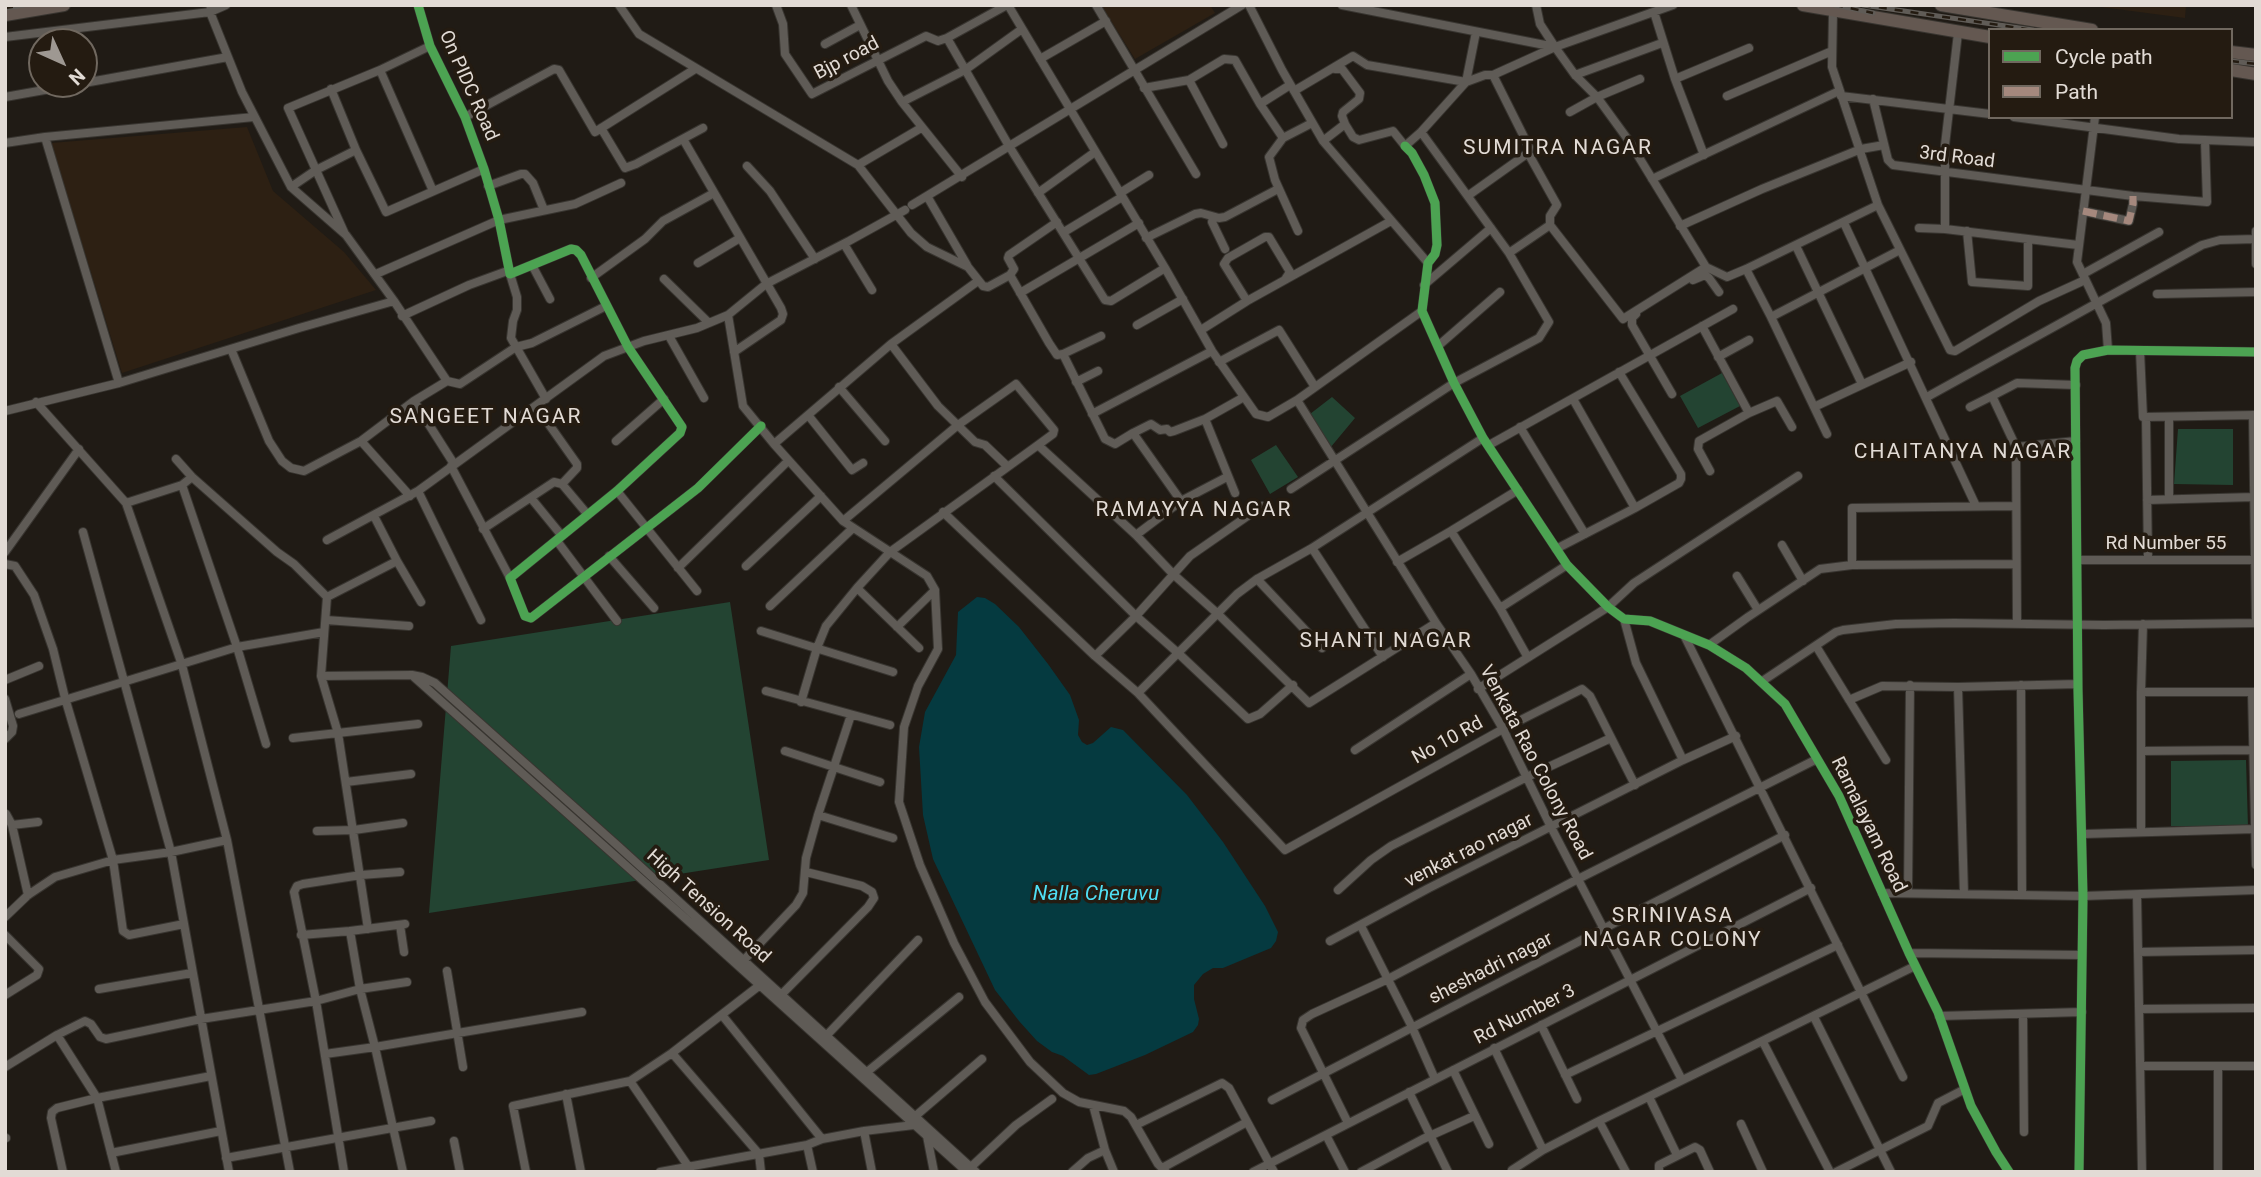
<!DOCTYPE html>
<style>
body{margin:0}
#map{position:relative;width:2261px;height:1177px;overflow:hidden;background:#201b15;font-family:Roboto,sans-serif}
canvas{display:block}
.frame{position:absolute;inset:0;border:7px solid #e2dbd5;pointer-events:none}
.legend{position:absolute;left:1988px;top:28px;width:245px;height:91px;box-sizing:border-box;background:#241b11;border:2px solid #70685f;margin:0;padding:9px 12px;list-style:none;font-size:21px;color:#e2dbd5}
.legend li{display:flex;align-items:center;gap:14px;height:35px}
.legend b{width:35px;border:2px solid #70685f}
.north{position:absolute;left:28px;top:28px;width:70px;height:70px;box-sizing:border-box;background:#241b11;border:2px solid #70685f;border-radius:50%;rotate:135deg;font-size:19px;font-weight:700;line-height:28px;text-align:center;color:#e2dbd5}
.north::after{content:'';display:block;margin:auto;width:24px;height:32px;background:#9e9892;clip-path:polygon(50% 0,100% 100%,50% 72%,0 100%)}
</style>
<div id="map">
<canvas width="2261" height="1177"></canvas>
<div class="frame"></div>
<ul class="legend">
<li><b style="height:9px;background:#4ca352"></b>Cycle path</li>
<li><b style="height:9px;background:#a5887d"></b>Path</li>
</ul>
<div class="north">N</div>
</div>
<script>
const c = document.querySelector('canvas').getContext('2d');
c.lineJoin = 'round';
function paint(path, color) { c.fillStyle = color; c.fill(path, 'evenodd'); }
const toPath = rows => new Path2D(rows.map(r => 'M' + r).join(''));
function strokePath(path, color, width, dash) { c.strokeStyle = color; c.lineWidth = width; c.lineCap = dash ? 'butt' : 'round'; c.setLineDash(dash || []); c.stroke(path); }
function write(font, color, halo, rows, align = 'center') {
  c.font = font + ' Roboto,sans-serif'; c.lineWidth = 7; c.setLineDash([]); c.textBaseline = 'middle'; c.strokeStyle = halo; c.fillStyle = color; for (const [text, x, y, turn = 0] of rows) {
    c.save(); c.translate(x, y); c.rotate((+turn || 0) * Math.PI / 180); c.textAlign = isNaN(turn) ? turn : align; if (halo) c.strokeText(text, 0, 0); c.fillText(text, 0, 0); c.restore();
  }
}
paint(toPath([
 [1101,5,1210,5,1215,13,1135,59],
 [2086,5,2186,5,2185,18],
 [247,127,273,191,344,252,376,290,122,373,51,143]
]), '#2d2013');
paint(toPath([
 [1722,373,1740,406,1698,428,1680,396],
 [1332,397,1355,418,1330,448,1310,414],
 [2178,429,2233,429,2233,485,2174,484],
 [1276,445,1298,477,1270,494,1251,460],
 [730,602,769,860,429,913,451,646],
 [2246,760,2248,827,2171,826,2171,761]
]), '#234432');
paint(toPath([
 [977,597,985,598,995,604,1019,627,1048,664,1070,695,1079,720,1078,735,1082,742,1087,745,1093,743,1111,727,1123,730,1187,795,1223,842,1265,906,1278,932,1276,941,1271,948,1223,968,1213,968,1203,974,1194,985,1194,999,1199,1019,1198,1025,1193,1032,1145,1055,1096,1074,1089,1075,1063,1056,1052,1052,1037,1041,1019,1021,995,990,933,859,923,815,919,747,925,712,956,655,958,612]
]), '#053a40');
const minor = toPath([
 [211,5,210,12,242,92,291,187,346,235,394,301],
 [418,5,430,46,465,117,484,169,499,220,510,274,571,249,576,250,581,255,628,347,682,427,680,433,617,491,510,578,525,616,531,618,535,615,698,488,761,426],
 [619,5,639,34,858,165,911,233,927,247,968,267,983,286,988,287,1010,275,1014,269,1008,258,1009,255,1057,222],
 [776,5,783,24,785,54,812,94,926,36,938,41,947,38,1007,5],
 [851,5,888,81,902,102,962,177],
 [1008,5,1165,268,1212,351,1256,414,1268,417,1297,400,1422,311],
 [1096,5,1196,174],
 [1249,5,1282,70,1323,141,1428,263],
 [1342,5,1555,47],
 [1536,5,1540,24,1555,47,1575,75,1597,97,1629,141,1706,267],
 [1654,12,1675,79,1704,155],
 [1833,12,1832,67,1878,205,1950,350,1955,351,2039,301,2085,280],
 [1958,33,1945,145,1945,229,2078,245],
 [5,37,210,12,226,5],
 [947,38,1009,146,1105,300,1111,301,1165,268],
 [825,44,860,25],
 [1040,59,1106,21],
 [1335,69,1342,69,1360,93,1359,99,1343,112,1342,116,1345,124],
 [380,70,433,191],
 [1575,75,1662,43],
 [1675,79,1749,48],
 [1189,80,1224,59,1235,60,1260,104,1283,138],
 [84,83,228,57],
 [1144,88,1189,80,1223,144],
 [331,89,356,150,386,212,484,169],
 [1294,91,1353,56,1367,65,1466,82,1485,75,1493,75,1555,47,1673,5],
 [1727,96,1832,51],
 [1841,96,1990,114],
 [5,97,78,84],
 [1873,99,1888,160,1893,165,2133,196,2207,202,2205,141],
 [902,102,965,70,1022,29],
 [1260,104,1290,85],
 [1570,112,1597,97,1640,79],
 [465,117,554,69,559,70,595,132,695,69],
 [2014,117,2179,139,2256,142],
 [2095,117,2077,262,2106,323,2108,350],
 [601,128,625,168,636,164,703,128],
 [1421,132,1509,253],
 [45,137,254,117],
 [683,139,781,308,783,314,781,320,734,352],
 [1323,141,1345,124,1353,137,1359,140,1393,131,1405,146,1421,132,1466,82,1476,32],
 [5,143,45,137,119,383],
 [1405,146,1412,153,1424,175,1435,203,1437,245,1435,254,1428,263,1422,311,1454,383,1483,438,1567,565,1608,607,1624,619,1650,621,1709,645,1746,668,1785,704,1839,796,1909,953,1938,1012,1971,1106,1996,1152,2009,1172],
 [1528,153,1557,205,1550,216,1550,225],
 [858,165,921,128],
 [747,166,770,191,815,259],
 [1652,179,1839,91],
 [488,186,521,174,525,174,533,183,544,210],
 [291,187,316,170,356,150],
 [1038,193,1095,152],
 [1120,193,1149,175],
 [1469,195,1528,153,1529,147,1493,75],
 [927,196,967,265],
 [912,205,1242,5],
 [2083,211,2129,221,2133,204,2133,196],
 [1213,217,1212,222,1225,249],
 [1844,223,1976,506],
 [1680,226,1762,189,1861,149,1884,145],
 [1919,228,1945,229],
 [1298,231,1275,180,1269,157,1283,138,1312,123],
 [1967,231,1972,282,2028,286,2028,239],
 [2256,231,2256,264],
 [344,232,288,108,380,70,430,46],
 [1064,232,1122,197],
 [1146,238,1195,214,1201,213,1219,218,1225,217,1278,189],
 [844,244,872,290],
 [1796,246,1862,384],
 [698,263,740,238],
 [532,265,550,299],
 [376,274,499,220,575,204,621,183],
 [510,274,517,297,517,310,513,321,511,338,546,399],
 [2083,274,2159,232],
 [1010,275,1049,343,1057,355,1063,354,1105,439,1115,444,1133,433,1181,501],
 [591,278,645,239,663,221,714,193],
 [664,279,709,323],
 [1693,280,1705,275,1709,278,1719,292],
 [1424,285,1491,228],
 [1020,293,1139,223],
 [2157,294,2256,292],
 [1247,301,1224,264,1228,258,1265,237,1269,237,1290,272,1286,278],
 [1636,314,1632,318,1632,325,1672,394],
 [728,315,743,406,774,444,891,344,978,281],
 [402,316,469,285,510,270],
 [1771,317,1746,269,1878,205],
 [1137,325,1183,299],
 [1702,326,1749,413,1699,441,1698,449,1710,471],
 [1201,330,1247,301,1391,221],
 [669,336,704,398],
 [891,344,938,406,975,442,985,445,1007,466],
 [1438,346,1500,292],
 [2140,351,2143,417,2256,415],
 [1063,354,1101,336],
 [1718,357,1749,340],
 [1219,362,1279,330,1315,387],
 [447,381,460,384,516,347,532,343,606,306],
 [1076,382,1098,371],
 [839,387,885,441],
 [1927,397,2202,245,2220,240,2256,239],
 [1573,399,1635,508],
 [1297,400,1436,623,1471,674,1503,729,1551,827,1682,1080],
 [414,401,454,464],
 [36,402,126,503,182,665,227,840,290,1172],
 [536,406,577,464,577,468,562,484],
 [1814,407,1911,362],
 [1970,407,1992,396],
 [5,411,119,383,299,328,394,301,447,381,414,401,361,441,304,471,291,468,282,461,269,441,231,349],
 [1749,413,1777,401,1792,427],
 [1092,414,1212,351],
 [808,415,852,470,863,463],
 [2253,415,2256,623],
 [2146,417,2148,559],
 [1520,427,1585,534],
 [1133,433,1151,424,1160,430,1167,429,1170,432,1174,431,1205,419],
 [1827,434,1771,317,1900,250],
 [361,441,410,496],
 [616,441,664,399],
 [774,444,843,521,927,576,935,590,938,649,918,686,904,727,899,802,920,865,954,943,985,1002,1030,1062,1063,1093,1079,1102,1124,1111,1131,1117,1158,1164,1166,1172],
 [1489,445,1733,309],
 [2016,447,1992,396,2017,383,2076,385],
 [176,459,192,477,277,552,294,564,327,597,321,676,338,733,368,929],
 [451,466,510,578],
 [994,476,1136,616,1178,653,1237,594,1257,579,1312,548,1483,438],
 [182,485,237,647,266,744],
 [1291,489,1454,383,1539,338,1549,322,1509,253,1550,225,1623,319,1706,267,1727,277,1746,269],
 [418,491,481,620],
 [617,491,697,591],
 [1235,493,1205,419,1244,397],
 [531,498,562,536],
 [2169,499,2169,417],
 [2147,500,2254,497],
 [126,503,182,485,192,477],
 [943,512,1095,656,1138,693,1178,653,1248,719,1260,714,1293,685],
 [843,521,958,425,1016,384,1054,430,1053,434,1038,445],
 [483,529,554,482,562,484,588,515],
 [1451,531,1518,490],
 [83,532,171,852,229,1172],
 [1136,535,1181,501,1227,477],
 [327,540,418,491,604,356,644,341,697,328,728,315,766,284,849,241,905,210],
 [557,541,617,621],
 [1782,545,1803,581],
 [1312,548,1383,657],
 [1556,549,1635,508,1679,483,1681,479,1681,474,1619,372],
 [5,552,79,449],
 [609,556,654,608],
 [2077,560,2255,560],
 [397,561,421,602],
 [1397,562,1451,531,1500,608,1527,656],
 [5,564,15,566,34,595,53,649,65,698,113,860,123,931,129,935,184,924],
 [1852,565,1852,508,2015,506],
 [746,566,821,496],
 [678,568,788,461],
 [1737,576,1758,610],
 [1257,579,1322,648],
 [327,597,397,561,374,516],
 [770,606,853,528],
 [1500,608,1567,565],
 [1624,619,1636,663,1683,760],
 [326,620,409,626],
 [2017,624,2016,447,2076,441],
 [2143,624,2141,692,2256,692],
 [897,627,935,590],
 [761,631,893,672],
 [1684,635,1903,1077],
 [1709,645,1748,617,1820,569,1852,565,2016,564],
 [1816,646,1886,760],
 [919,648,857,588,890,552,1038,445,1136,535,1173,574,1218,614,1309,703,1436,623],
 [1095,656,1136,616,1190,556,1262,506],
 [321,676,412,675,422,677,435,683,618,846,976,1172],
 [414,677,703,934,967,1172],
 [5,680,39,666],
 [1761,682,1836,632,1843,630,1896,624,1954,623,2104,625,2256,623],
 [2021,685,2022,894],
 [1958,687,1964,894],
 [1478,689,1608,607,1634,583,1798,476],
 [766,691,890,725],
 [2252,692,2256,865],
 [1138,693,1285,850,1503,729,1582,689,1590,696,1635,785],
 [5,699,13,726,12,732,5,739],
 [1849,700,1882,686,1958,687,2078,684],
 [801,702,817,648,826,626,857,588],
 [19,714,237,647,324,632],
 [293,738,418,724],
 [1355,750,1471,674],
 [785,751,880,782],
 [2142,751,2253,750],
 [346,782,411,774],
 [6,814,12,825,28,895],
 [818,815,893,838],
 [12,825,38,822],
 [317,831,354,830,403,823],
 [2141,831,2141,692],
 [2083,834,2255,829],
 [1338,890,1371,860,1391,846,1527,777,1611,738],
 [1882,893,2083,896,2256,890],
 [1908,893,1910,685],
 [2137,895,2142,1172],
 [5,917,28,895,55,877,113,860,171,852,227,840],
 [405,924,350,931,360,989,375,1047,582,1012],
 [400,925,404,952],
 [1361,926,1412,1027,1435,1079],
 [5,935,39,969,37,975,5,995],
 [301,935,350,931],
 [1330,941,1429,888,1683,760,1736,736],
 [2138,952,2256,950],
 [1909,953,2082,955],
 [744,960,796,905,803,893,806,858,818,815,851,715],
 [447,971,463,1067],
 [99,989,192,973],
 [781,995,868,907,874,898,872,892,862,886,806,872],
 [2139,1009,2256,1008],
 [2023,1014,2024,1132],
 [722,1015,822,1139],
 [1939,1016,2082,1012],
 [1814,1017,1891,1172],
 [1541,1025,1577,1099],
 [57,1035,97,1098,116,1172],
 [826,1036,918,940],
 [1763,1042,1830,1172],
 [1494,1048,1543,1150],
 [672,1053,759,1154,761,1172],
 [325,1054,375,1047,403,1172],
 [2140,1066,2256,1066],
 [2218,1066,2218,1172],
 [5,1067,57,1035,85,1021,91,1024,100,1037,106,1039,201,1019,316,1001,360,989,407,982],
 [1453,1070,1489,1144],
 [867,1072,959,997],
 [1565,1075,1838,945],
 [630,1081,688,1166],
 [1409,1092,1448,1172],
 [566,1094,581,1172],
 [1649,1097,1677,1155],
 [1272,1100,1785,835],
 [1093,1105,1105,1150],
 [912,1119,982,1059],
 [1599,1121,1626,1172],
 [1348,1123,1301,1028,1303,1020,1312,1014,1388,979,1578,879,1817,759],
 [1741,1124,1763,1172],
 [1136,1125,1222,1083,1229,1088,1274,1172],
 [864,1131,872,1172],
 [1326,1135,1345,1172],
 [927,1136,934,1172],
 [5,1138,6,1138],
 [454,1141,460,1172],
 [807,1145,813,1172],
 [111,1153,221,1131],
 [226,1158,431,1121],
 [971,1167,1016,1125,1052,1099],
 [1162,1168,1247,1122],
 [1512,1170,1543,1150,1599,1121,1915,966],
 [63,1172,51,1118,52,1112,57,1108,97,1098,211,1076],
 [344,1172,316,1001,294,892,297,886,303,884,361,875,400,872],
 [526,1172,513,1106,630,1081,672,1053,760,985],
 [660,1172,807,1145,822,1139,864,1131,914,1125],
 [1072,1172,1088,1158,1105,1150,1114,1172],
 [1253,1172,1811,888],
 [1361,1172,1423,1139,1474,1116],
 [1659,1172,1659,1165,1695,1147,1700,1150,1710,1172],
 [1836,1172,1928,1126,1938,1103,1965,1089],
 [2079,1172,2083,896,2078,690,2075,368,2077,361,2083,355,2108,350,2256,352]
]);
const highway = toPath([
 [1803,5,1990,37],
 [1941,5,2092,30],
 [5,15,64,5],
 [2231,52,2256,55],
 [2231,70,2256,74]
]);
strokePath(minor, '#383530', 10);
strokePath(highway, '#383530', 14);
strokePath(minor, '#5f5b56', 8);
strokePath(highway, '#645851', 12);
const rail = toPath([
 [1835,5,1873,13],
 [1863,5,2033,30],
 [5,8,24,5],
 [2231,61,2256,64]
]);
strokePath(rail, '#605c57', 5);
strokePath(rail, '#241b11', 2.5, [8]);
strokePath(toPath([
 [2083,211,2129,221,2133,204,2133,196]
]), '#a5887d', 7, [14, 7]);
strokePath(toPath([
 [418,5,430,46,465,117,484,169,499,220,510,274,571,249,576,250,581,255,628,347,682,427,680,433,617,491,510,578,525,616,531,618,535,615,698,488,761,426],
 [1405,146,1412,153,1424,175,1435,203,1437,245,1435,254,1428,263,1422,311,1454,383,1483,438,1567,565,1608,607,1624,619,1650,621,1709,645,1746,668,1785,704,1839,796,1909,953,1938,1012,1971,1106,1996,1152,2009,1172],
 [2079,1172,2083,896,2078,690,2075,368,2077,361,2083,355,2108,350,2256,352]
]), '#4ca352', 9);
write('19px', '#e2dbd5', '#241b11', [
 ["Bjp road",847,59,-28],
 ["On PIDC Road",468,86,66],
 ["3rd Road",1957,158,7],
 ["Rd Number 55",2166,544],
 ["No 10 Rd",1448,741,-29],
 ["Venkata Rao Colony Road",1535,763,62],
 ["Ramalayam Road",1868,825,64],
 ["venkat rao nagar",1469,851,-27],
 ["High Tension Road",708,907,42],
 ["sheshadri nagar",1491,969,-27],
 ["Rd Number 3",1525,1015,-27]
]);
c.letterSpacing = '2px';
write('21px', '#e2dbd5', '#241b11', [
 ["SUMITRA NAGAR",1558,149],
 ["SANGEET NAGAR",486,418],
 ["CHAITANYA NAGAR",1963,453],
 ["RAMAYYA NAGAR",1194,511],
 ["SHANTI NAGAR",1386,642],
 ["SRINIVASA",1673,917],
 ["NAGAR COLONY",1673,941]
]);
c.letterSpacing = '0px';
write('italic 21px', '#4fdef3', '#241b11', [
 ["Nalla Cheruvu",1096,895]
]);
</script>
